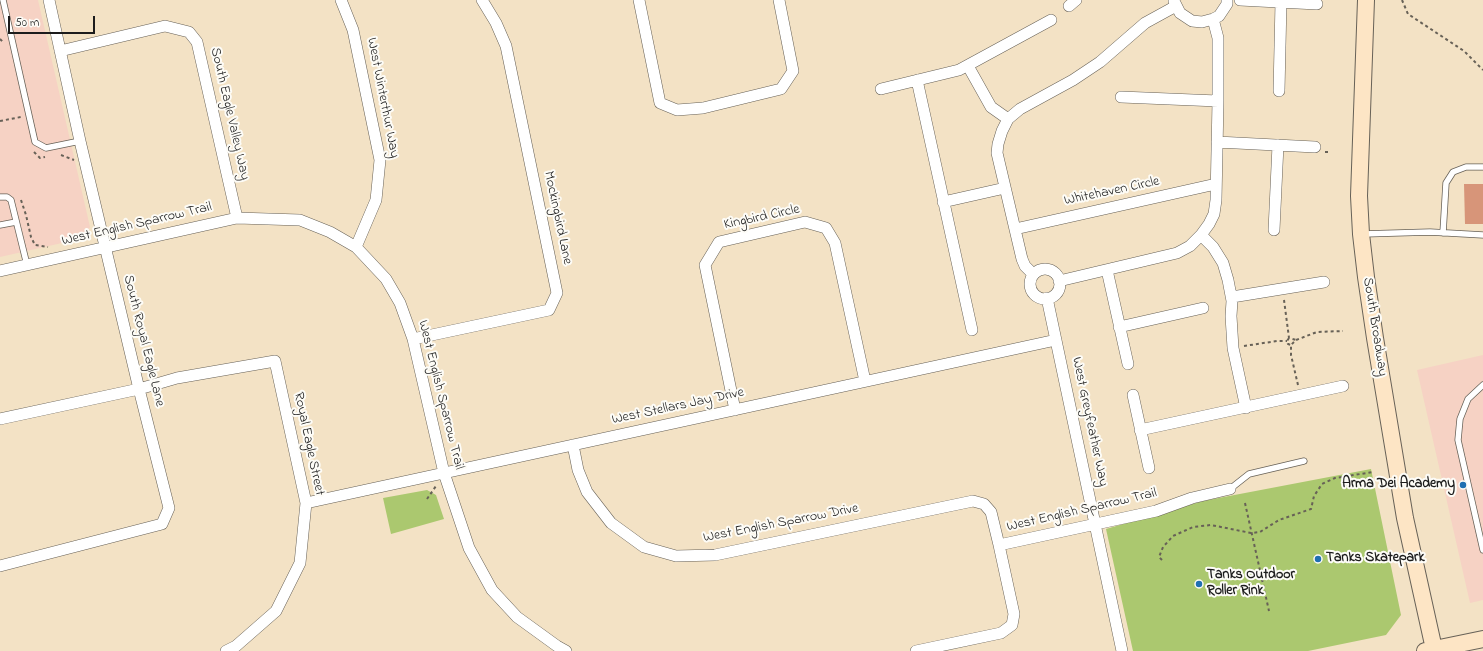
<!DOCTYPE html>
<style>
body{margin:0}
#map{position:relative;width:1483px;height:651px;overflow:hidden;background:#f3e2c5;font-family:"Indie Flower",sans-serif}
canvas{display:block}
.scale{position:absolute;left:8px;top:16px;width:87px;height:18px;box-sizing:border-box;border:2px solid #1c1c1c;border-top:0;padding-left:5px;font-size:12px;line-height:14px;white-space:nowrap;color:#1c1c1c;-webkit-text-stroke:3px #fdfcf7;paint-order:stroke}
</style>
<div id="map">
<canvas width="1483" height="651"></canvas>
<div class="scale">50 m</div>
</div>
<script>
const c = document.querySelector('canvas').getContext('2d');
c.lineJoin = 'round';
function paint(path, color) { c.fillStyle = color; c.fill(path, 'evenodd'); }
const toPath = rows => new Path2D(rows.map(r => 'M' + r).join(''));
function strokePath(path, color, width, dash) { c.strokeStyle = color; c.lineWidth = width; c.lineCap = dash ? 'butt' : 'round'; c.setLineDash(dash || []); c.stroke(path); }
function write(font, color, halo, rows, align = 'center') {
  c.font = font + ' "Indie Flower",sans-serif'; c.lineWidth = 4; c.setLineDash([]); c.textBaseline = 'middle'; c.strokeStyle = halo; c.fillStyle = color; for (const [text, x, y, turn = 0] of rows) {
    c.save(); c.translate(x, y); c.rotate((+turn || 0) * Math.PI / 180); c.textAlign = isNaN(turn) ? turn : align; if (halo) c.strokeText(text, 0, 0); c.fillText(text, 0, 0); c.restore();
  }
}
paint(toPath([
 [0,0,38,0,90,227,84,238,0,257],
 [1483,355,1483,600,1470,603,1417,370]
]), '#f6d2c4');
paint(toPath([
 [1371,469,1401,615,1386,635,1308,651,1133,651,1106,529,1203,501],
 [427,490,436,495,444,519,391,534,383,498]
]), '#abc86f');
paint(toPath([
 [1464,184,1483,184,1483,224,1465,224]
]), '#d79579');
const service = toPath([
 [3,0,35,142,46,148,80,141],
 [0,197,7,197,11,200,27,265],
 [0,225,16,222],
 [1443,233,1446,183,1453,172,1466,167,1483,167],
 [1363,234,1430,232,1483,235],
 [1483,385,1468,399,1460,419,1458,440,1483,550],
 [1230,489,1249,474,1304,461]
]);
const minor = toPath([
 [341,0,353,30,380,160,376,200,356,247],
 [639,0,660,103,677,110,703,108,781,89,793,71,779,0],
 [1240,0,1317,4],
 [1174,1,1180,13,1192,21,1202,22,1213,19,1219,16,1227,4,1227,0],
 [1069,6,1076,0],
 [60,51,165,26,189,32,197,42,237,218],
 [968,66,991,107,1008,119],
 [917,80,972,330],
 [881,89,959,70,1051,20],
 [1279,91,1281,2],
 [1121,97,1218,101],
 [1217,142,1315,147],
 [943,202,1005,188],
 [1015,229,1216,184],
 [1274,230,1278,145],
 [1201,235,1213,247,1223,263,1228,280,1232,301,1231,316,1233,348,1246,408],
 '1030 284a15 15 0 1 1 30 0a15 15 0 1 1-30 0Z',
 [1107,270,1128,364],
 [0,271,237,218,300,220,330,232,356,247,386,279,400,303,413,339,444,473,469,548,492,590,517,617,557,646,566,651],
 [1033,274,1025,266,1022,259,997,153,998,144,1002,131,1008,119,1020,109,1073,80,1100,62,1145,23,1176,6],
 [1059,281,1177,253,1190,246,1201,235,1209,224,1214,214,1216,200,1218,101,1218,38,1213,19],
 [1232,297,1324,282],
 [1047,298,1122,651],
 [1119,327,1203,308],
 [413,339,549,310,557,293,506,46,496,23,482,0],
 [1133,395,1149,468],
 [735,410,705,265,719,242,805,222,826,228,835,243,865,381],
 [0,419,139,389,177,378,275,361,306,503,300,563,276,611,236,646,226,651],
 [1140,430,1343,386],
 [573,445,578,470,587,492,611,523,644,547,676,556,715,555,973,501,984,504,991,512,999,545,1014,614,1012,625,1001,633,916,651],
 [306,503,1056,340],
 [999,545,1156,511,1192,498,1230,489],
 [0,566,162,524,169,508,139,389,80,141,49,0]
]);
const secondary = toPath([
 [1366,0,1359,196,1361,234,1366,277,1375,338,1405,518,1434,649],
 [1425,651,1483,639]
]);
strokePath(service, '#676157', 7);
strokePath(minor, '#676157', 12);
strokePath(secondary, '#676157', 18);
strokePath(toPath([
 [1402,0,1408,14,1464,51,1483,70],
 [0,39,3,42],
 [0,121,21,117],
 [34,152,40,158,45,157],
 [1325,152,1331,152],
 [61,155,74,160],
 [21,200,26,215,31,237,35,245,48,247],
 [1284,300,1289,338,1296,340],
 [1289,338,1287,341,1288,344,1291,345],
 [1244,346,1277,341,1287,341],
 [1298,385,1291,355,1291,345,1296,340,1317,332,1343,331],
 [427,499,436,486],
 [1245,503,1269,611],
 [1162,560,1159,557,1163,547,1173,536,1193,527,1211,525,1251,533,1260,532,1279,520,1311,509,1314,496,1322,484,1335,478,1373,472]
]), '#676157', 2, [3, 3]);
strokePath(service, '#fff', 5.5);
strokePath(minor, '#fff', 11);
strokePath(secondary, '#fde5c5', 16);
for (const [x, y, r, color] of [
 [1463,485,4,"#1f6fb2"],
 [1318,559,4,"#1f6fb2"],
 [1199,584,4,"#1f6fb2"]
]) { const dot = new Path2D(); dot.arc(x, y, r, 0, 2 * Math.PI); c.fillStyle = color; c.fill(dot); strokePath(dot, '#fdfcf7', 1.5); }
write('14px', '#1c1c1c', '#fdfcf7', [
 ["West Winterthur Way",382,98,79],
 ["South Eagle Valley Way",229,114,77],
 ["Whitehaven Circle",1112,192,-12],
 ["Mockingbird Lane",557,218,78],
 ["Kingbird Circle",762,218,-12],
 ["West English Sparrow Trail",137,225,-13],
 ["South Broadway",1374,327,81],
 ["South Royal Eagle Lane",143,341,76],
 ["West English Sparrow Trail",440,395,76],
 ["West Stellars Jay Drive",678,407,-12],
 ["West Greyfeather Way",1089,422,78],
 ["Royal Eagle Street",308,444,78],
 ["West English Sparrow Trail",1082,511,-13],
 ["West English Sparrow Drive",781,524,-11]
]);
write('bold 14px', '#1c1c1c', '#fdfcf7', [
 ["Arma Dei Academy",1455,485,"right"],
 ["Tanks Skatepark",1326,559],
 ["Tanks Outdoor",1207,576],
 ["Roller Rink",1207,592]
], 'left');
</script>
